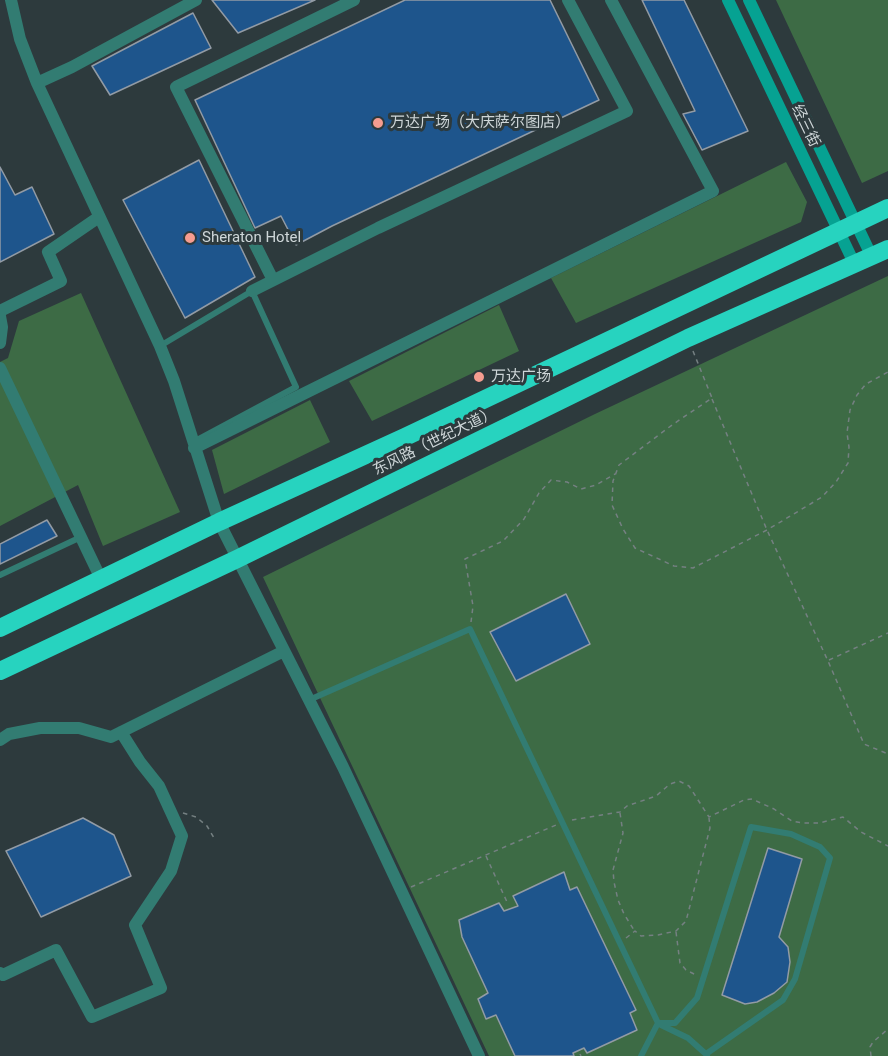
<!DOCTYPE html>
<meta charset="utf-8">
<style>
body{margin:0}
canvas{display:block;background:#2d3a3d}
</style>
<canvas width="888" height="1056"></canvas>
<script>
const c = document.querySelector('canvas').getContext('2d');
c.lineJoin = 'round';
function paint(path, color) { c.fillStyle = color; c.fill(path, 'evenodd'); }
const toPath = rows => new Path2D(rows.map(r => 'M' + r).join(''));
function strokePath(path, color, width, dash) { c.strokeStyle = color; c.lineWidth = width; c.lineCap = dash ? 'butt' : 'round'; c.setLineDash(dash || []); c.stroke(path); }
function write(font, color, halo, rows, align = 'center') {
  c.font = font + ' Roboto,"Noto Sans SC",sans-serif'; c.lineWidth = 6; c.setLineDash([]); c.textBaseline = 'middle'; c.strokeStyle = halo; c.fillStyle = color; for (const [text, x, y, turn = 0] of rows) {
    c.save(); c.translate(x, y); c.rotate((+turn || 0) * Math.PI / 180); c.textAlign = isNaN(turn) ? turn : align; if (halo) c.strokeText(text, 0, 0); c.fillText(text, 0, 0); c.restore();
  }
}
paint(toPath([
 [776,0,888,0,888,171,862,183],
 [786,162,807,202,801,222,576,323,551,278],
 [888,276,888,1056,489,1056,263,577,595,414],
 [81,293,180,512,103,546,78,485,0,526,0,362,8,358,19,321],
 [499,305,519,351,372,421,349,381],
 [310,400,330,442,224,494,212,450]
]), '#3d6b45');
const building = toPath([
 [212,0,315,0,238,33,212,0],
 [405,0,550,0,599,100,332,226,296,245,281,216,255,228,195,100,405,0],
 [642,0,684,0,748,131,702,150,683,114,695,111,642,0],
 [193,13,211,48,110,95,92,66,193,13],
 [199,160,255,277,185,318,123,200,199,160],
 [0,167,15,195,32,187,54,234,0,262,0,167],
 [47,520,57,536,0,564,0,544,47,520],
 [566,594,590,644,516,681,490,632,566,594],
 [83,818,114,835,131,876,41,917,6,851,83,818],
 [768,848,802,859,779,937,788,947,790,962,787,982,774,993,757,1002,745,1004,722,995,768,848],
 [564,872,570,890,577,887,636,1010,630,1013,637,1030,587,1053,584,1048,573,1053,574,1056,515,1056,496,1015,486,1019,478,999,488,993,462,937,459,920,499,903,504,911,518,906,513,896,564,872]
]);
paint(building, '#1e558c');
strokePath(building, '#929ba5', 1.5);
strokePath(toPath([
 [693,351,712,398,672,425,619,465,613,481,612,505,623,529,635,548,674,566,693,568,767,530,822,497,836,482,848,463,849,447,847,433,850,410,857,395,866,384,888,372],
 [712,399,767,530,828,661,864,744,888,754],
 [471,622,473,606,465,559,503,541,524,519,539,493,551,480,567,482,581,489,596,485,615,474],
 [829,660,888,633],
 [183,813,196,817,207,826,214,838],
 [620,813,623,833,613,870,614,882,618,900,624,914,634,930],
 [572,820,620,812,627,806,656,796,670,784,679,781,689,786,709,817,744,800,752,799,774,809,792,821,803,823,819,823,843,817,861,832,888,846],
 [486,856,507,902],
 [411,887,556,825],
 [676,932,680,963,686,970,696,975],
 [626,938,635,931,641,936,658,935,676,931,686,921,710,828,709,818],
 [580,1054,581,1056],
 [871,1056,870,1047,873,1042,888,1029]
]), '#758082', 1.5, [4.5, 4.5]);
strokePath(toPath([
 [160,346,252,291,296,387,199,439],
 [0,575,81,537],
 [309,700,470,629,658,1023,641,1056],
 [658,1023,675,1023,697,998,751,827,791,834,820,847,830,858,795,979,783,1000,706,1054],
 [661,1025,688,1038,707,1055]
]), '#327c72', 6);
strokePath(toPath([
 [11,0,20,39,37,83,160,346,174,381,219,522,343,767,479,1056],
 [37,83,72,67,196,0],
 [273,280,176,87,354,0],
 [252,291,378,228,627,111,568,0],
 [0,311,61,281,48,252,99,217],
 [0,316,2,327,0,343],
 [0,368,101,579],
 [194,448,713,191,611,0],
 [0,740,9,734,40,728,79,728,111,737,284,651],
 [0,973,3,975,56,950,92,1017,161,988,135,925,171,871,182,836,159,786,140,762,121,732]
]), '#327c72', 12);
strokePath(toPath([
 [728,0,855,265],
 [749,0,872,257]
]), '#06a292', 12);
strokePath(toPath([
 [0,628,219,522,405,437,888,208],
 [0,671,237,559,688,338,888,249]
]), '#27d3bf', 18);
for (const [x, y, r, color] of [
 [378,123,6,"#f59c90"],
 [190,238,6,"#f59c90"],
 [479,377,6,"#f59c90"]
]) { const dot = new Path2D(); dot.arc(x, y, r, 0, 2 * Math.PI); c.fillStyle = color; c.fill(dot); strokePath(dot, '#2d3a3d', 2); }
write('15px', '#ced6d8', '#2d3a3d', [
 ["万达广场（大庆萨尔图店）",390,123],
 ["Sheraton Hotel",202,238],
 ["万达广场",491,377]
], 'left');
write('15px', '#ced6d8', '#2d3a3d', [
 ["经三街",805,126,64],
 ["东风路（世纪大道）",435,442,-26]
]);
</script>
